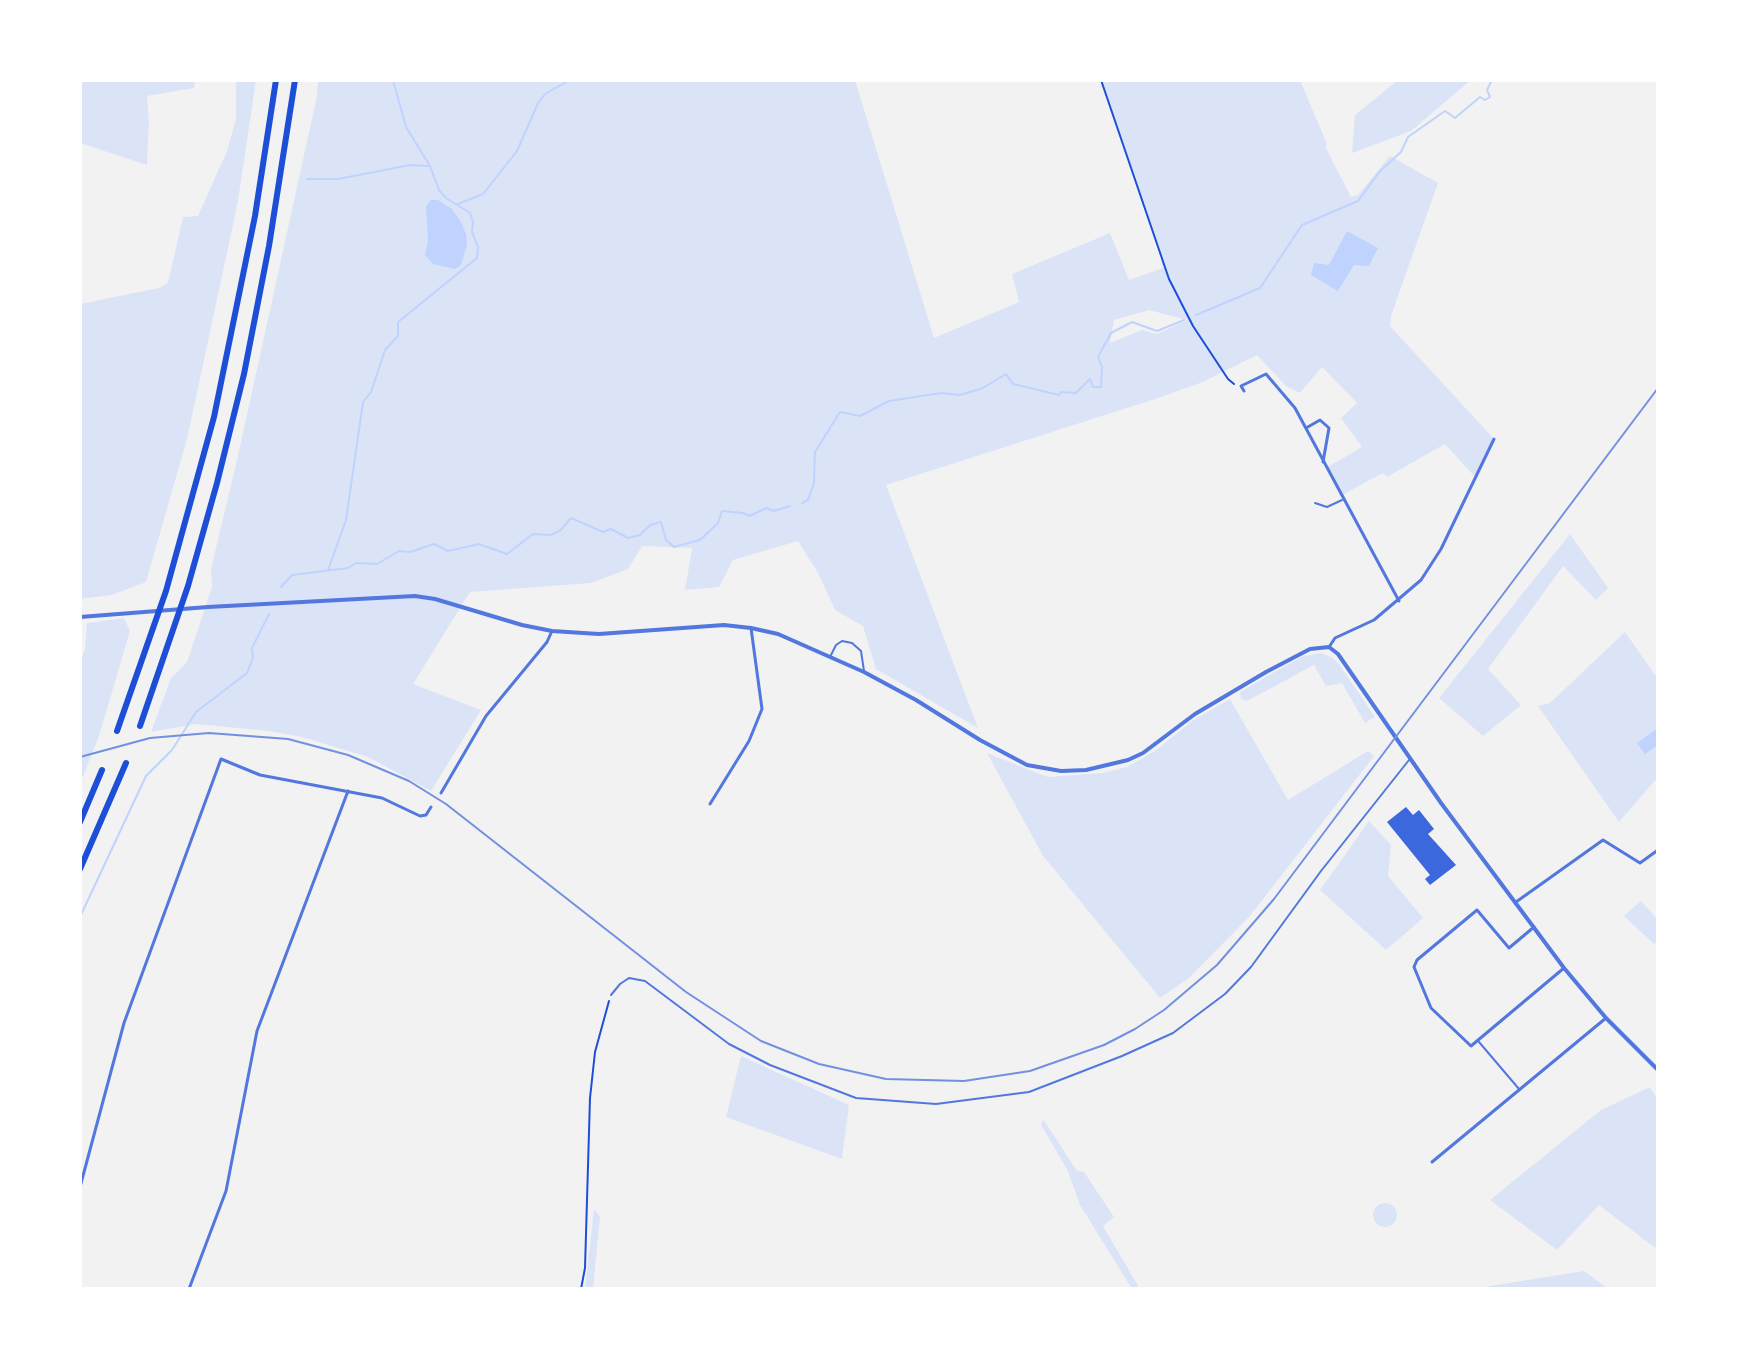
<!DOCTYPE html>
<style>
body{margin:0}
#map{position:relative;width:1738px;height:1369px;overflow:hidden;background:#f2f2f2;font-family:"Noto Serif",serif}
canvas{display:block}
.frame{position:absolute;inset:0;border:82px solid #fff;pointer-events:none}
</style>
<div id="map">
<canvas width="1738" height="1369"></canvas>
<div class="frame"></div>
</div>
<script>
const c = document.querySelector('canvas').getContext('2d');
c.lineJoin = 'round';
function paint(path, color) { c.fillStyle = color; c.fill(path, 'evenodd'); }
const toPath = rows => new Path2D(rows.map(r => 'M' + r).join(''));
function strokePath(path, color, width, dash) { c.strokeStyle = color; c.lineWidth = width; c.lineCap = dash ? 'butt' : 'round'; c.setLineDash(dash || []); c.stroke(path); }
paint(toPath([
 [80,80,195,80,194,88,147,96,149,122,147,165,80,143],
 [236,80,256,80,238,201,187,439,146,582,112,595,80,599,80,304,159,288,168,283,183,217,198,216,227,151,236,119],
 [318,80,855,80,934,338,1019,302,1012,274,1110,233,1129,280,1163,268,1158,246,1101,80,1300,80,1327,144,1326,148,1351,197,1358,195,1390,156,1438,183,1391,316,1390,326,1494,439,1475,477,1445,444,1387,477,1383,473,1340,496,1326,468,1362,447,1341,418,1357,403,1322,367,1300,393,1286,386,1257,355,1203,382,1152,400,886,485,978,728,876,669,863,626,835,610,818,573,798,541,733,560,719,587,685,590,692,548,642,546,628,569,591,583,470,592,413,684,481,710,431,791,368,757,302,737,269,731,196,724,151,732,171,678,187,662,212,587,211,571,215,552,237,460,317,96],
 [1149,310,1187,320,1157,334,1142,330,1110,343,1114,320],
 [1398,80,1471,80,1411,131,1352,153,1355,115],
 [1570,534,1608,588,1596,600,1563,566,1488,669,1521,705,1483,736,1439,698],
 [124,618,130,631,99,736,80,784,80,662,85,649,87,623],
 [1625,632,1658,679,1658,777,1619,822,1538,706,1550,703],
 [1321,653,1333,658,1339,664,1375,717,1365,723,1342,683,1326,686,1314,665,1247,701,1241,699,1240,692,1276,671,1304,656],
 [1230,699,1288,800,1368,751,1374,756,1250,916,1189,978,1160,998,1043,856,987,753,1048,777,1102,773,1127,767,1155,751,1192,721],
 [1369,821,1391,845,1388,876,1423,918,1386,950,1320,890],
 [1641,901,1658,920,1658,940,1654,944,1624,916],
 [741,1056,849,1105,842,1159,726,1117],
 [1650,1087,1658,1100,1658,1247,1654,1247,1599,1205,1557,1250,1490,1200,1601,1110],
 [1043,1119,1077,1171,1084,1172,1114,1217,1103,1226,1140,1289,1132,1289,1080,1205,1067,1169,1041,1125],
 '1373 1215a12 12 0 1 1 24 0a12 12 0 1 1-24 0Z',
 [594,1209,600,1217,593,1289,585,1289],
 [1584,1271,1609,1289,1471,1289]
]), '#dbe4f7');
paint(toPath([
 [431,200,438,200,452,209,461,222,466,234,467,245,461,265,455,269,433,264,425,255,428,240,426,206],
 [1347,231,1378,248,1369,266,1354,265,1338,291,1311,275,1314,263,1329,265],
 [1655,730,1658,734,1658,745,1645,754,1637,743]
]), '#bfd3fe');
strokePath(toPath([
 [307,179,338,179,410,165,428,166],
 [458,204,483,194,517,151,538,103,545,94,570,80],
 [1196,315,1260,288,1302,225,1358,201,1380,171,1401,152,1408,137,1445,111,1455,118,1480,97,1485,100,1490,97,1487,90,1492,80,1496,80],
 [802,503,808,500,814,483,815,452,840,412,860,416,889,401,941,393,960,395,983,388,1006,374,1013,384,1059,395,1061,392,1076,393,1090,379,1093,387,1101,387,1102,367,1098,357,1111,333,1132,322,1157,331,1184,320],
 [328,570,346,520,363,402,371,392,385,350,398,336,398,322,477,258,478,247,472,232,473,222,470,213,446,198,439,190,430,166,406,127,393,80],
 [281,587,292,575,348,568,356,563,377,564,399,551,410,552,434,544,448,551,479,544,507,554,533,534,551,535,561,530,571,518,603,532,611,529,628,538,640,535,650,525,661,522,666,540,674,547,700,540,718,523,722,511,743,513,750,516,766,508,774,511,790,506],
 [80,917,146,776,172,750,196,712,247,673,253,658,252,648,269,614]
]), '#bfd3fe', 2);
paint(toPath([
 [1406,807,1413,815,1419,810,1434,829,1428,834,1456,865,1430,885,1425,879,1430,875,1387,822]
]), '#3d67dc');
strokePath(toPath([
 [1101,80,1169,279,1193,326,1228,379,1234,384],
 [581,1289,585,1268,590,1098,595,1052,609,1001]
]), '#1d4ed8', 2);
strokePath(toPath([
 [1315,503,1327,507,1342,500],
 [831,655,836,645,842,641,852,643,861,651,864,671],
 [611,995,620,984,629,978,645,981,729,1044,770,1065,856,1098,936,1104,1029,1092,1122,1056,1173,1033,1225,994,1251,967,1321,871,1409,760],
 [1479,1042,1519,1089]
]), '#5277de', 2);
strokePath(toPath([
 [1244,391,1241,386,1266,374,1295,408,1399,601],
 [1306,428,1320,420,1329,428,1323,462],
 [1329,647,1335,638,1374,620,1421,580,1441,549,1494,439],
 [441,793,486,716,547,642,552,631],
 [710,804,749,741,762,709,751,628],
 [1516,902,1603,840,1640,863,1658,850],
 [1534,927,1509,948,1477,910,1417,960,1414,967,1431,1008,1471,1046,1564,968],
 [1432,1162,1606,1018],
 [80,1187,124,1023,221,759,260,775,382,798,420,816,426,815,431,807],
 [189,1289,226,1191,257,1031,348,791]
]), '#5277de', 3);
strokePath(toPath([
 [80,617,208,607,415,596,435,599,522,625,552,631,599,634,724,625,751,628,778,634,864,672,916,700,980,740,1027,765,1061,771,1086,770,1128,760,1143,753,1195,714,1266,672,1310,649,1329,647,1338,654,1441,803,1564,968,1606,1018,1658,1070]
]), '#5277de', 4);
strokePath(toPath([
 [140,726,188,586,217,483,244,374,269,246,295,80],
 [117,731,166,591,214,417,255,216,276,80],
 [80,822,102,770],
 [80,869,126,763]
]), '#1d4ed8', 6);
strokePath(toPath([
 [80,757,150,738,209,733,288,739,348,755,409,781,446,804,686,992,761,1041,819,1064,886,1079,964,1081,1030,1071,1104,1045,1135,1029,1164,1010,1217,965,1274,899,1658,388]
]), '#7290e2', 2);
</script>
